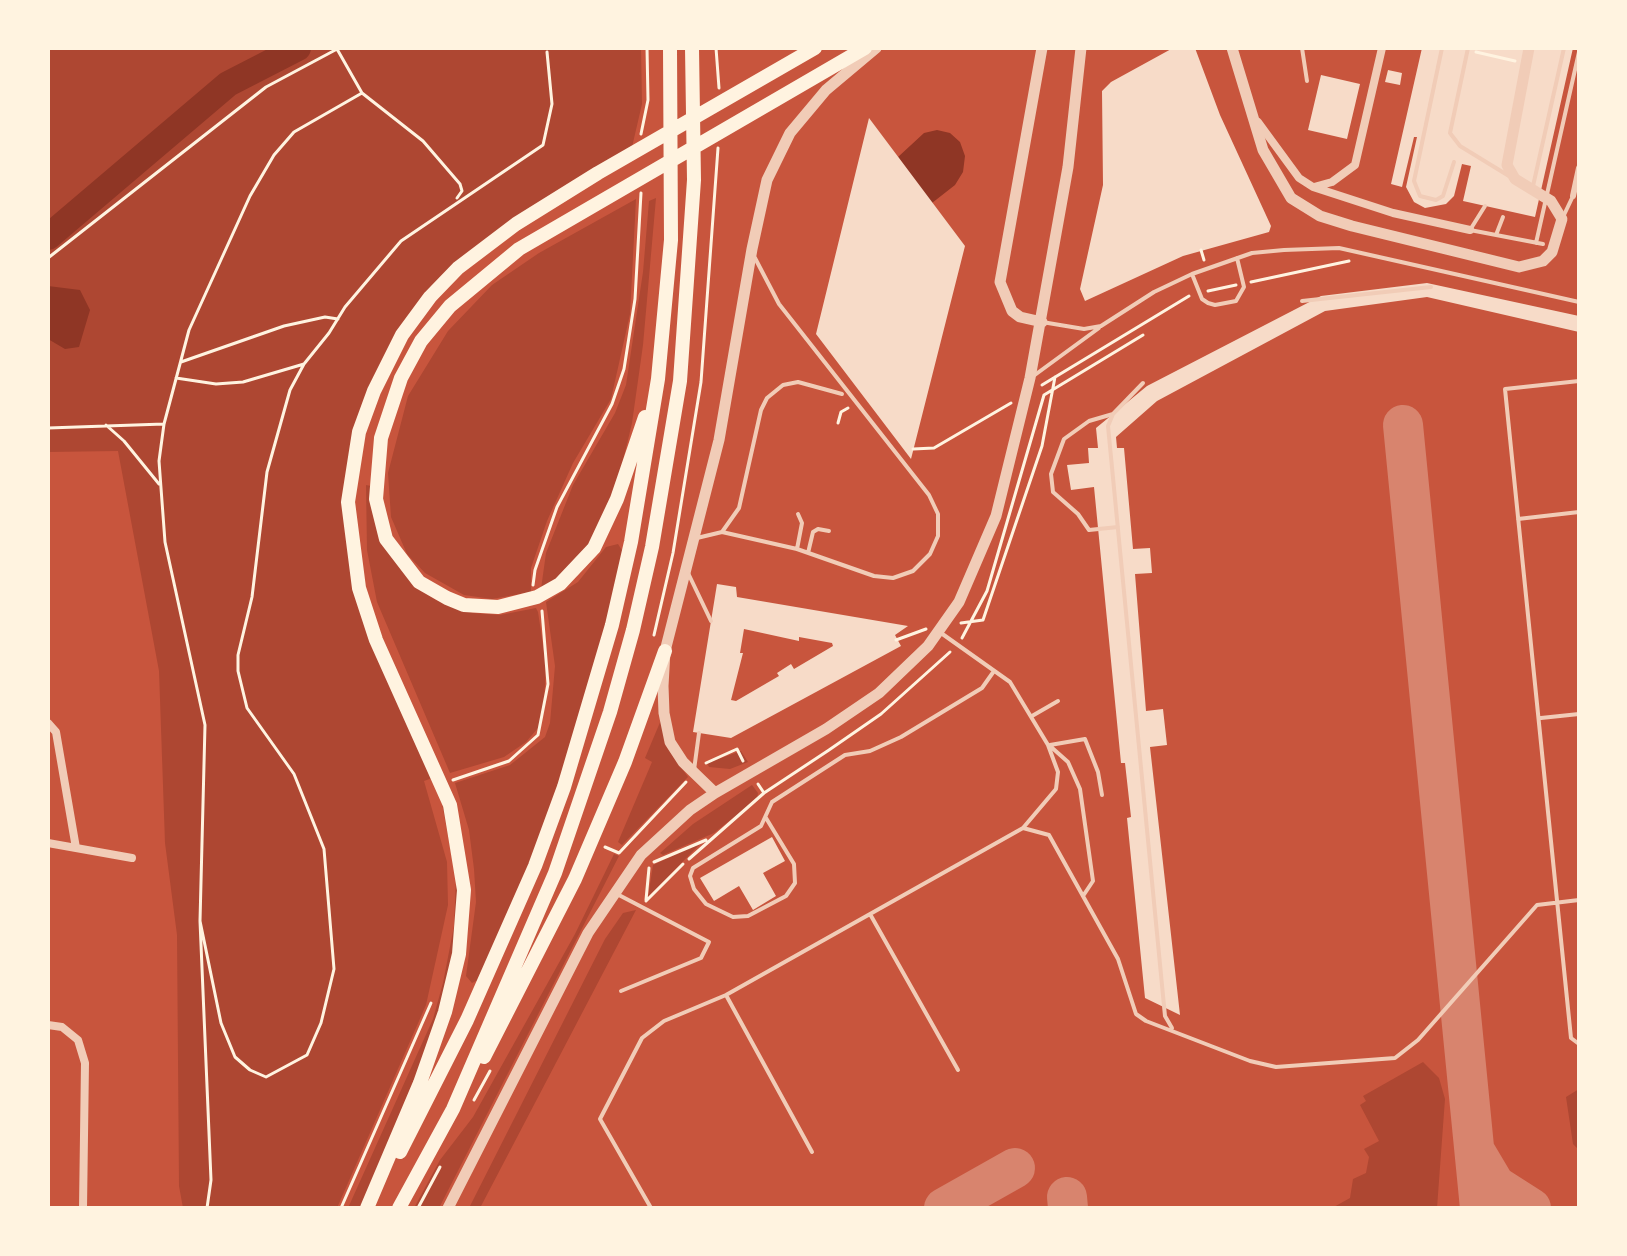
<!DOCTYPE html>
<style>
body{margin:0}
#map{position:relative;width:1627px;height:1256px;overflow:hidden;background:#c8553d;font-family:"DejaVu Sans",sans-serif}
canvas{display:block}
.frame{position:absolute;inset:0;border:50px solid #fff3e0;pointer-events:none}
</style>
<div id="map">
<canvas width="1627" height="1256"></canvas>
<div class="frame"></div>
</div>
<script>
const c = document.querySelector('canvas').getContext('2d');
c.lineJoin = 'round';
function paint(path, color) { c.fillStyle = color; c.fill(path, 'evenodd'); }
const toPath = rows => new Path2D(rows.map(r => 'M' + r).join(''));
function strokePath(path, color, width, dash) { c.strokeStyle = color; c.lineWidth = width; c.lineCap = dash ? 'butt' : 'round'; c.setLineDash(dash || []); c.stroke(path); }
paint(toPath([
 [48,48,641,48,642,104,632,147,432,288,358,422,350,559,435,777,424,781,447,862,448,905,426,1005,337,1208,183,1208,179,1186,177,935,165,843,159,671,118,451,48,452],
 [656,198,643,345,632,423,615,494,592,543,558,579,541,589,546,553,573,485,615,413,626,385,643,272,649,201],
 [636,199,630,314,611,399,573,463,547,521,531,568,531,592,492,599,464,595,425,573,407,554,391,517,388,473,408,396,448,331,492,285,539,253],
 [366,485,371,486,388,552,416,587,436,600,473,613,500,615,536,608,538,612,546,665,544,703,538,728,526,742,504,757,450,773,377,602,367,550],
 [618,544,623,552,612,608,556,794,520,890,478,980,472,983,466,976,476,902,474,869,469,830,455,783,510,765,545,737,550,723,555,666,546,602,578,582,606,547],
 [661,720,668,749,688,777,622,845,618,842,652,762,645,758],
 [741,751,748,762,730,769,709,767,707,763],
 [752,785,758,793,757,799,714,833,663,855,660,853,693,824],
 [439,787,459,870,457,944,434,1030,400,1117,360,1208,348,1208,433,1019,443,983,454,926,456,879],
 [702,842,648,897,653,865],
 [614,854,619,856,439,1208,414,1208,440,1160,473,1117,575,934],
 [636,910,480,1208,469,1208,605,939,623,913],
 [1423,1062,1439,1078,1445,1099,1437,1208,1332,1208,1350,1198,1353,1179,1366,1173,1369,1157,1364,1149,1379,1141,1360,1105,1366,1101,1363,1096],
 [1579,1089,1579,1150,1573,1144,1566,1097]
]), '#ae4732');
paint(toPath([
 [937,130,950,133,960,142,965,156,963,172,955,185,932,203,898,157,924,133],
 [48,286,80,290,90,310,79,347,65,349,48,339]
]), '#8f3625');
strokePath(toPath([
 [48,237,228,84,298,48]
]), '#8f3625', 26);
strokePath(toPath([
 [1403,425,1480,1208],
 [1476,1153,1495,1185,1531,1208],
 [1067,1197,1068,1208],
 [944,1208,1015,1168]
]), '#d8846e', 40);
paint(toPath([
 [1173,48,1195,48,1220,115,1271,226,1269,232,1183,256,1085,301,1080,289,1103,185,1102,91,1111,82],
 [1422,48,1573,48,1535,217,1463,201,1471,166,1462,164,1454,196,1446,204,1425,208,1414,202,1406,187,1417,137,1414,137,1402,187,1391,184],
 [1388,70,1402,73,1400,85,1385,82],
 [1321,75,1360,84,1347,139,1308,130],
 [869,118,965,246,911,459,816,334],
 [1427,283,1579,316,1579,332,1427,297,1325,311,1157,401,1116,437,1117,448,1124,448,1133,549,1150,548,1152,573,1135,574,1146,711,1163,709,1167,745,1150,747,1180,1015,1145,998,1127,818,1131,817,1125,763,1121,763,1094,487,1071,490,1067,465,1089,463,1088,448,1098,448,1096,428,1147,386,1321,296],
 [717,584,736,587,737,597,908,626,895,635,901,646,731,738,693,732],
 [744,629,799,641,799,637,832,643,833,646,794,669,791,664,777,673,779,676,736,701,731,700,743,653,740,653],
 [772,837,785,861,763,873,776,896,753,910,739,886,714,901,700,878]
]), '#f7dbc8');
strokePath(toPath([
 [716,48,719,88],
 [337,49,362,93,423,141,460,184,462,191,457,198],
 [1476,52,1515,61],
 [641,134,648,100,647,48],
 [1201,250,1204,260],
 [48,258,266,87,339,48],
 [1251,282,1349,261],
 [1208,291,1236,285],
 [181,362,284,326,325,317,338,319],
 [176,378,216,384,243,382,304,364],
 [1042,385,1189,296],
 [838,423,841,412,848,408],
 [106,425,124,441,159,484],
 [48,428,164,424],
 [913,449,934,448,1011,403],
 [533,585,535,570,557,507,612,404,624,369,635,299,641,193],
 [961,623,983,620,1042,446,1055,377],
 [654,635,673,553,701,382,718,148],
 [962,638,987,591,1044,395,1143,335],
 [896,640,926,629],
 [706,763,737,749,743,761],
 [453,780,509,761,538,735,548,684,542,611],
 [758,784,764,793,829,750,881,714,950,652],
 [605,847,619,853,686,782],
 [689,859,764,793],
 [654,862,706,840],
 [646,900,649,868],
 [646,901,683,864],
 [200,921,221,1023,235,1057,250,1070,266,1077,307,1055,321,1023,334,969,324,849,294,774,247,708,238,671,238,655,252,597,267,472,290,390,304,364,329,333,345,307,401,241,543,145,552,104,547,52],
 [474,1100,490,1071],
 [207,1208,211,1180,200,921,205,725,165,542,159,461,164,424,189,330,250,196,274,155,294,132,362,93],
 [341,1208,431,1003],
 [418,1208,440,1167]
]), '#fff3e0', 3);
strokePath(toPath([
 [1302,48,1307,81],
 [1442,48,1414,181,1420,196,1436,200,1443,196,1454,162],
 [1468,48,1450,133,1460,146,1509,176],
 [1533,186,1564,48],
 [1485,206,1470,230,1543,244],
 [1563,217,1573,196],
 [1496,235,1503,217],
 [1536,243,1579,52],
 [1192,274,1202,299,1208,303,1215,305,1236,301,1244,287,1237,258],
 [1302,301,1431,287],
 [1042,322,1084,329,1101,326,1154,292,1192,274,1252,253,1284,250,1339,248,1579,302],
 [1032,377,1099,328],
 [1579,381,1505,389,1571,1038,1579,1044],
 [1143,383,1113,414,1108,426,1165,1016,1172,1028],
 [1113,414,1089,421,1064,439,1051,474,1053,492,1078,514,1089,530,1118,527],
 [1518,519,1579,512],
 [722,532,739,508,761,410,767,398,783,385,798,382,842,394],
 [697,538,722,532,797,549,874,576,893,578,913,571,930,554,938,536,938,514,929,495,779,304,755,258],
 [797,549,802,523,798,514],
 [808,553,813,532,818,529,829,531],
 [688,573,711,621],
 [941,633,1010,682,1048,745,1058,772,1056,789,1023,828],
 [1032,716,1058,701],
 [1541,718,1579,714],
 [1050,745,1085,739,1098,772,1102,795],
 [1050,746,1068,762,1080,789,1093,881,1083,896],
 [694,770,699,733],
 [766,818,794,864,795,883,786,896,748,916,733,917,706,904,694,889,690,876,693,868,761,826,772,802,845,755,870,751,901,737,982,688,994,671],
 [615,893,709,942,701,958,621,991],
 [870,914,958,1070],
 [726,995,812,1152],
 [651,1208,600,1119,642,1038,664,1021,726,995,1023,828,1049,835,1118,959,1136,1014,1146,1021,1250,1061,1276,1067,1395,1058,1418,1040,1537,905,1579,900]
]), '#f1ccb7', 4);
strokePath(toPath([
 [1573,196,1579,168]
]), '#f1ccb7', 6);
strokePath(toPath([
 [1258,122,1299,178,1313,187,1393,213,1470,230],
 [1314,187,1332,182,1355,165,1382,48],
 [48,723,56,732,76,848],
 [48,843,132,858],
 [48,1025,62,1027,78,1040,85,1063,83,1208]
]), '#f1ccb7', 8);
strokePath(toPath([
 [1042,48,1000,282,1012,311,1020,317,1042,322],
 [1232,48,1263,150,1291,198,1320,216,1352,226,1519,267,1543,261,1552,252,1562,219,1551,201,1515,179,1507,165,1529,48],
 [715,793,683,762,670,742,664,713,663,686,665,651,719,440,752,249,767,180,790,133,826,90,876,48],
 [448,1208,588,933,641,855,690,810,715,793,826,729,879,693,928,646,959,602,996,516,1030,378,1068,167,1081,48]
]), '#f1ccb7', 11);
strokePath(toPath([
 [645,417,617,499,594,548,560,584,537,597,498,607,464,605,447,598,419,582,386,539,376,499,381,438,401,378,421,341,450,306,519,249,865,48],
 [484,1057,575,879,625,762,665,651],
 [400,1152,467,1020,535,866,564,787,612,625,631,542,658,379,671,240,670,48],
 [367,1208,420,1083,445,1012,459,954,464,890,450,805,376,640,359,588,348,502,359,432,374,391,402,335,430,297,458,268,516,224,598,173,815,48],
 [399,1208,453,1109,555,873,610,712,633,630,652,547,680,381,694,180,692,48]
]), '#fff3e0', 14);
</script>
